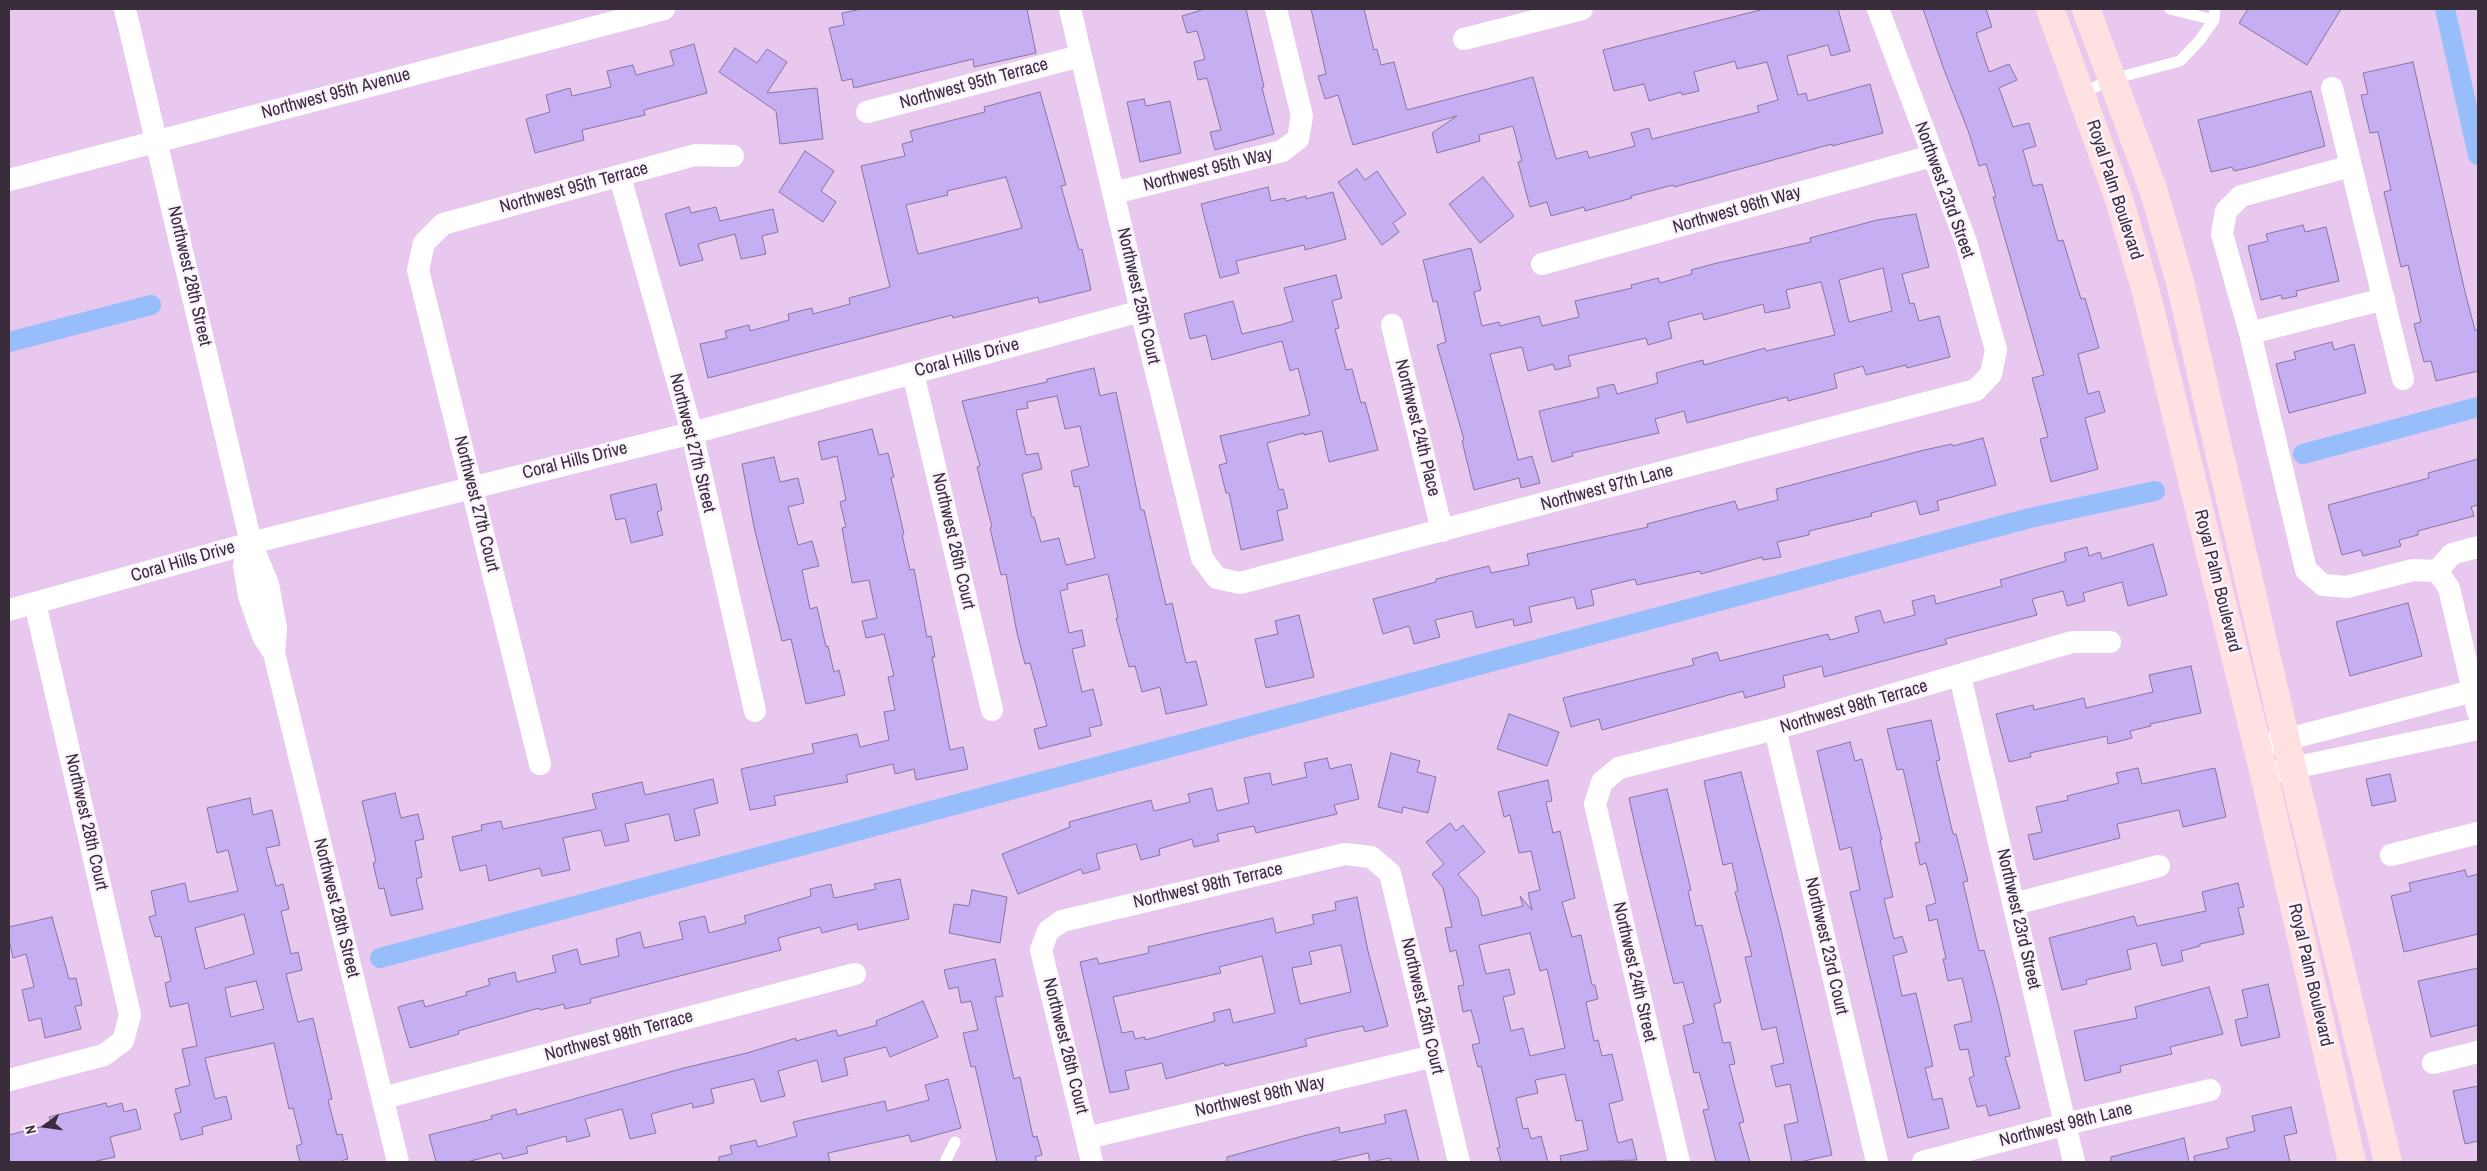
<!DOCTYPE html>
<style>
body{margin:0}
#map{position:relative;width:2487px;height:1171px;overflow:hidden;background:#e9c8f0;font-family:"Archivo Narrow",sans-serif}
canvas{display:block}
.frame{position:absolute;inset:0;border:10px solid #392d3c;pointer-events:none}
.north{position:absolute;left:20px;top:1101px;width:50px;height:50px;-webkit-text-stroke:4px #fcf2fe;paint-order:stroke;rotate:256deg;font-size:14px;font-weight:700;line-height:20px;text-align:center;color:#392d3c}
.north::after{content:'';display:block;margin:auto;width:18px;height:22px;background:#392d3c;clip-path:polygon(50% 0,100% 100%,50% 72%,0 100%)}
</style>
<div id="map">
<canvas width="2487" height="1171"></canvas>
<div class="frame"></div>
<div class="north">N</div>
</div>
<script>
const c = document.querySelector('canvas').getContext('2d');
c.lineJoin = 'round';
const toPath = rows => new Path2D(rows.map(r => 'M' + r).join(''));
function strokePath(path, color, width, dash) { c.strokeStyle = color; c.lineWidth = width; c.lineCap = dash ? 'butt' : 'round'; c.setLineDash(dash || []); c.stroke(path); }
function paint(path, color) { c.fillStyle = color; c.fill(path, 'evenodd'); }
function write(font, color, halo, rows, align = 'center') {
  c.font = font + ' "Archivo Narrow",sans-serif'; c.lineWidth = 5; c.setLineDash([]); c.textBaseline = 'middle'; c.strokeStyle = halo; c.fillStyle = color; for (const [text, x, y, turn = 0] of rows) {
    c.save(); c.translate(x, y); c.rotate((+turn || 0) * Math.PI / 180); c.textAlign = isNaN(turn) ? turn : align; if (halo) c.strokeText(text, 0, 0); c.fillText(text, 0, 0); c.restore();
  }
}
strokePath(toPath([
 [2445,9,2478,155],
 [9,342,151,305],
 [2303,454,2478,407],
 [380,958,2030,518,2155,491]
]), '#97bdfa', 20);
const building = toPath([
 [862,9,1027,9,1036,53,974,67,973,59,854,88,852,79,842,81,829,28,844,25,842,13,862,9],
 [1205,9,1246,9,1264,87,1262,88,1274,134,1215,150,1210,132,1221,130,1207,78,1198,80,1194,62,1205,59,1197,31,1187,33,1182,16,1205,9],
 [1311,9,1364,9,1374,50,1377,49,1381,65,1394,62,1407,110,1533,77,1556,159,1587,151,1589,158,1635,146,1631,133,1649,128,1652,139,1759,112,1757,106,1778,100,1767,62,1737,69,1735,61,1694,72,1699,91,1682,95,1681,92,1649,101,1644,84,1614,91,1603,50,1764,9,1838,9,1850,51,1831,56,1828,45,1787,56,1798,95,1806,93,1808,101,1870,84,1883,133,1832,146,1832,144,1674,187,1673,185,1631,196,1632,198,1585,211,1584,207,1551,216,1547,202,1530,207,1518,162,1522,161,1513,126,1479,135,1480,141,1437,153,1432,133,1457,116,1353,145,1338,95,1325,99,1318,76,1326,74,1311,9],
 [1923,9,1986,9,1992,27,1976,33,1989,72,2009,64,2017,80,1999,88,2013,127,2029,123,2036,146,2023,150,2033,186,2042,184,2058,241,2063,240,2081,299,2085,298,2099,348,2078,354,2088,394,2099,391,2105,412,2085,418,2098,469,2051,482,2040,439,2048,437,2032,378,2044,375,1993,197,1996,197,1986,164,1979,166,1969,133,1943,67,1923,9],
 [2248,9,2341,9,2307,65,2239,23,2248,9],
 [694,44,707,93,644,110,645,115,582,130,584,140,535,153,526,119,550,112,546,95,570,88,572,96,611,87,607,71,633,65,636,75,674,65,670,51,694,44],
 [735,48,757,63,767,49,787,62,767,93,817,88,823,139,780,144,776,111,719,72,735,48],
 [2413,62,2465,292,2475,330,2478,330,2478,371,2436,381,2431,361,2424,362,2414,324,2421,322,2408,265,2401,267,2384,192,2391,190,2378,132,2370,133,2361,95,2368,94,2363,73,2413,62],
 [2311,91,2325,146,2252,167,2234,171,2232,167,2211,172,2198,120,2311,91],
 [1040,92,1066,185,1061,186,1079,250,1082,249,1091,290,1039,303,1038,297,953,318,952,315,708,378,700,344,727,338,725,331,749,325,750,331,789,320,788,314,812,308,813,314,850,304,849,298,890,287,861,166,905,156,902,144,913,141,910,131,985,112,984,107,1040,92],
 [1006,177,1022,228,918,254,906,205,948,195,947,191,1006,177],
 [1144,99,1146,106,1170,101,1181,153,1140,162,1127,102,1144,99],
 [805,151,834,171,821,191,836,202,823,222,779,192,805,151],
 [1357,169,1365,180,1377,171,1406,214,1393,223,1399,232,1382,245,1338,182,1357,169],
 [1483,177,1514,216,1480,243,1449,204,1483,177],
 [1268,187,1271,201,1285,198,1286,201,1306,196,1306,199,1333,192,1346,239,1305,250,1304,245,1236,261,1239,273,1220,278,1201,204,1268,187],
 [689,207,691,213,716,207,720,221,773,209,778,232,762,236,766,254,741,259,735,234,698,244,703,260,680,266,665,214,689,207],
 [1916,214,1929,267,1902,274,1910,304,1914,303,1919,321,1939,316,1950,357,1907,368,1906,365,1866,375,1863,366,1834,374,1837,388,1788,401,1787,397,1687,423,1684,411,1655,419,1659,433,1572,453,1573,456,1552,462,1539,411,1599,397,1597,388,1614,384,1617,394,1658,383,1656,373,1703,360,1704,365,1765,348,1766,351,1835,335,1821,282,1786,290,1790,308,1765,313,1763,304,1704,320,1702,313,1668,322,1672,338,1648,345,1646,338,1568,356,1571,366,1555,370,1553,364,1528,371,1522,347,1490,354,1518,460,1532,456,1540,483,1521,488,1519,478,1474,490,1462,441,1464,440,1437,345,1446,342,1437,301,1433,302,1423,260,1471,248,1481,290,1474,292,1482,326,1499,322,1500,326,1539,316,1542,326,1579,317,1575,301,1632,288,1631,285,1658,278,1660,283,1692,274,1691,270,1717,263,1811,242,1810,238,1877,220,1916,214],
 [1883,268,1892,311,1849,322,1839,280,1883,268],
 [2303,225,2305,232,2326,227,2339,281,2296,291,2297,296,2282,299,2281,295,2261,300,2248,246,2268,241,2266,234,2303,225],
 [1336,275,1342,298,1332,301,1339,328,1335,329,1346,370,1352,369,1361,403,1365,402,1378,450,1329,462,1322,431,1304,435,1304,433,1267,443,1279,490,1283,489,1288,508,1277,511,1283,540,1241,550,1229,493,1226,493,1219,465,1227,463,1220,436,1310,415,1298,368,1290,371,1282,341,1212,360,1206,335,1190,339,1184,314,1233,301,1242,334,1280,325,1293,321,1284,288,1336,275],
 [2332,342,2334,350,2354,344,2366,393,2289,413,2276,364,2296,359,2294,352,2332,342],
 [1094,368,1100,396,1116,392,1141,510,1144,510,1166,605,1172,603,1186,663,1196,661,1207,705,1166,714,1160,687,1142,692,1135,666,1129,667,1116,618,1118,618,1108,574,1067,584,1068,589,1060,591,1069,633,1082,630,1085,646,1072,649,1082,692,1093,689,1102,725,1089,728,1091,736,1039,749,1034,729,1047,726,1030,663,1025,664,1017,633,1006,574,1001,575,990,528,992,527,977,467,980,466,962,401,1047,382,1047,379,1094,368],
 [1057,396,1065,429,1080,426,1089,466,1071,471,1074,487,1079,486,1095,558,1066,565,1059,538,1041,542,1034,517,1032,517,1022,474,1042,469,1038,453,1026,455,1016,410,1028,408,1027,402,1057,396],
 [872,429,879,455,888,453,894,477,891,478,904,534,902,535,910,570,914,569,927,637,931,636,935,657,932,657,950,750,963,747,968,769,916,780,914,769,895,774,893,764,846,775,848,782,774,796,776,805,750,810,741,769,814,753,812,744,857,734,860,747,889,740,884,712,895,710,888,677,894,676,884,634,866,638,862,621,877,618,869,580,852,583,842,528,846,527,840,502,846,500,837,456,822,460,818,442,872,429],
 [1983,438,1996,485,1937,501,1939,510,1920,515,1916,501,1871,513,1872,516,1809,531,1809,535,1777,542,1781,557,1763,560,1762,557,1701,574,1700,571,1637,585,1635,579,1591,590,1594,605,1577,609,1574,597,1529,607,1532,622,1514,626,1513,619,1476,628,1472,611,1435,620,1440,637,1414,644,1409,626,1383,634,1373,599,1436,582,1436,579,1489,566,1491,573,1529,565,1527,554,1648,527,1647,524,1735,501,1738,510,1778,500,1776,489,1924,450,1952,444,1953,446,1983,438],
 [774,457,780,482,798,478,804,503,788,507,798,545,812,541,819,566,802,570,810,609,817,607,826,647,828,646,834,672,839,670,845,695,806,704,791,639,782,641,754,527,742,464,774,457],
 [2478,459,2478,505,2471,507,2474,516,2418,531,2418,535,2399,540,2401,546,2363,556,2361,550,2342,555,2328,505,2429,478,2428,473,2478,459],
 [656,484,662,510,657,512,663,535,631,543,625,518,616,520,610,495,656,484],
 [2153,544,2167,595,2128,606,2122,582,2083,593,2085,601,2067,606,2063,591,2032,599,2037,615,1945,639,1947,644,1824,677,1822,666,1783,676,1785,687,1745,698,1743,691,1602,730,1599,719,1571,727,1563,698,1694,665,1692,659,1717,652,1720,661,1828,634,1830,640,1859,632,1855,617,1880,610,1884,623,1915,615,1912,601,1934,595,1936,604,2002,586,2000,580,2066,561,2064,553,2087,547,2089,556,2100,552,2102,559,2153,544],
 [2408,603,2422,656,2350,676,2336,622,2408,603],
 [1299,615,1314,677,1266,688,1255,639,1278,634,1275,621,1299,615],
 [2191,666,2201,713,2150,724,2151,726,2130,731,2132,738,2108,744,2107,736,2030,753,2031,757,2009,762,1996,714,2033,705,2034,710,2084,698,2086,708,2153,692,2149,675,2191,666],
 [1509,714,1559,732,1547,766,1497,749,1509,714],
 [1931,720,1940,760,1936,761,1953,834,1956,834,1968,881,1963,882,1979,951,1984,950,1999,1007,2010,1056,2005,1057,2020,1108,1989,1116,1986,1105,1977,1107,1969,1078,1974,1076,1968,1049,1960,1050,1954,1025,1972,1021,1962,978,1948,981,1943,959,1946,959,1937,919,1929,921,1926,906,1936,903,1926,863,1920,865,1915,843,1920,842,1903,769,1897,770,1887,729,1931,720],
 [1850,742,1855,761,1862,759,1882,840,1880,840,1893,897,1884,899,1894,939,1902,936,1907,952,1893,956,1902,996,1916,993,1933,1066,1925,1068,1933,1100,1942,1098,1949,1128,1908,1138,1850,892,1860,890,1851,847,1840,850,1817,751,1850,742],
 [1391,753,1420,761,1417,772,1436,777,1428,813,1403,807,1402,813,1378,807,1391,753],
 [1327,758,1330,769,1351,764,1359,799,1334,805,1337,814,1256,833,1254,826,1217,834,1219,841,1194,847,1192,839,1159,849,1160,855,1141,860,1136,844,1096,854,1100,869,1083,874,1081,869,1018,894,1002,854,1070,827,1069,822,1151,800,1154,811,1190,802,1188,794,1212,788,1217,811,1249,803,1244,778,1270,773,1272,785,1307,777,1304,763,1327,758],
 [2138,768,2142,784,2215,768,2226,817,2183,827,2179,810,2117,824,2120,838,2034,860,2028,835,2042,832,2036,807,2068,800,2067,796,2119,783,2116,773,2138,768],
 [1741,772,1781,930,1832,1155,1799,1162,1792,1162,1784,1125,1798,1122,1790,1084,1776,1087,1771,1066,1784,1063,1776,1027,1762,1030,1745,957,1752,956,1735,892,1738,891,1732,863,1723,865,1704,781,1741,772],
 [2390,774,2396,801,2372,806,2366,779,2390,774],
 [713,779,718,803,694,809,700,835,675,841,669,814,625,824,629,841,605,846,601,830,563,838,570,870,542,876,540,868,489,881,486,865,460,871,452,837,482,830,481,825,501,821,503,829,596,809,592,794,642,782,645,795,713,779],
 [1548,780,1552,801,1546,802,1553,833,1560,831,1575,898,1562,902,1572,937,1581,935,1592,985,1595,985,1598,999,1586,1002,1594,1041,1598,1040,1602,1056,1612,1054,1623,1100,1609,1104,1618,1143,1632,1139,1637,1160,1561,1162,1560,1156,1588,1150,1582,1120,1576,1121,1565,1074,1535,1080,1538,1093,1516,1098,1523,1129,1528,1128,1531,1139,1541,1136,1548,1162,1501,1162,1497,1148,1500,1147,1481,1066,1478,1067,1472,1045,1480,1043,1471,1010,1463,1012,1458,986,1464,985,1456,950,1450,952,1445,928,1452,927,1443,888,1432,874,1444,864,1426,842,1450,823,1456,831,1463,825,1485,852,1458,874,1478,898,1482,916,1523,906,1520,896,1532,910,1528,893,1540,890,1531,851,1519,853,1510,815,1504,817,1498,792,1548,780],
 [1530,933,1540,971,1547,969,1565,1048,1530,1056,1523,1028,1511,1031,1503,997,1515,994,1509,969,1486,974,1479,945,1530,933],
 [1667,789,1691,890,1688,891,1696,926,1702,925,1721,1002,1714,1004,1723,1043,1730,1042,1735,1064,1729,1065,1744,1122,1739,1123,1750,1162,1716,1162,1703,1110,1709,1109,1699,1072,1694,1073,1683,1026,1694,1023,1683,982,1674,984,1641,852,1629,798,1667,789],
 [395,793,401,818,418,814,424,839,415,841,422,877,416,879,423,909,391,916,384,888,379,889,373,863,376,862,362,801,395,793],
 [250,798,253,815,272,810,280,845,266,848,276,886,283,884,289,909,281,911,291,954,298,952,302,970,286,974,298,1022,313,1018,332,1099,328,1100,337,1135,342,1134,348,1159,343,1160,343,1162,300,1162,296,1146,302,1144,293,1108,289,1109,274,1043,205,1058,215,1099,226,1096,232,1119,202,1127,203,1134,181,1140,174,1114,181,1112,175,1089,190,1085,182,1049,197,1046,188,1003,170,1007,165,983,171,981,161,936,155,937,149,917,156,915,151,891,185,883,189,902,238,891,228,850,217,853,207,808,250,798],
 [244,914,254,954,205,969,195,928,244,914],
 [256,981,264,1009,231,1017,225,988,256,981],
 [2465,870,2467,877,2478,874,2478,934,2404,952,2391,896,2411,891,2409,883,2465,870],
 [900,879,909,919,858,930,857,924,822,933,820,927,778,938,781,950,590,999,591,1003,565,1009,564,1004,540,1010,539,1008,458,1031,459,1034,410,1048,398,1007,423,1000,425,1007,467,995,466,992,490,985,488,979,515,972,517,982,556,972,552,956,577,949,581,965,619,956,616,939,640,932,644,948,683,939,679,922,705,916,709,933,746,923,744,916,811,896,810,889,831,884,834,898,876,889,874,884,900,879],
 [2238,883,2244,907,2238,908,2244,934,2200,944,2200,946,2181,951,2183,961,2162,966,2156,943,2127,950,2131,969,2086,980,2087,984,2062,990,2049,938,2134,916,2137,926,2206,911,2202,892,2238,883],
 [972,890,1007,897,1000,943,949,933,954,904,969,906,972,890],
 [1357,897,1368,951,1388,1026,1365,1032,1363,1026,1339,1031,1305,1039,1307,1046,1225,1066,1224,1063,1166,1079,1162,1063,1125,1071,1129,1089,1110,1093,1080,962,1097,958,1099,964,1149,953,1148,947,1273,918,1276,933,1314,924,1312,915,1336,910,1335,902,1357,897],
 [1341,945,1351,992,1300,1004,1292,968,1312,964,1309,952,1341,945],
 [1262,956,1275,1013,1233,1023,1230,1009,1213,1013,1215,1021,1145,1040,1145,1037,1135,1039,1133,1031,1122,1033,1113,997,1221,973,1219,967,1262,956],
 [52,917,69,979,76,978,82,1005,75,1006,81,1029,45,1038,41,1018,29,1021,22,990,34,987,26,954,13,958,9,940,9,927,52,917],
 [995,959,1003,996,995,997,1014,1079,1020,1077,1033,1137,1037,1136,1042,1155,1035,1157,1037,1162,997,1162,975,1066,971,1067,963,1033,978,1030,971,1001,961,1003,958,987,949,989,944,970,995,959],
 [2478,968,2478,1025,2431,1037,2418,981,2478,968],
 [2268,984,2280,1037,2241,1046,2235,1020,2248,1017,2242,990,2268,984],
 [2209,987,2223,1034,2170,1047,2172,1054,2120,1066,2121,1072,2085,1081,2074,1031,2137,1018,2135,1007,2209,987],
 [923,1001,938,1037,890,1057,886,1047,844,1058,848,1075,822,1082,817,1060,778,1071,785,1096,761,1102,754,1079,711,1089,714,1103,693,1108,692,1103,651,1114,656,1133,630,1139,622,1109,585,1119,590,1136,567,1142,566,1136,526,1147,528,1153,503,1159,501,1153,467,1162,436,1162,429,1135,492,1119,491,1116,516,1109,517,1115,684,1068,747,1053,796,1038,796,1041,836,1030,838,1036,877,1025,876,1021,923,1001],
 [948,1079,961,1128,911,1142,909,1135,828,1153,830,1162,719,1162,719,1157,732,1154,730,1146,756,1140,758,1147,797,1136,793,1122,885,1101,887,1111,929,1100,925,1085,948,1079],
 [2478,1086,2478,1141,2465,1144,2453,1091,2478,1086],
 [106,1103,107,1107,122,1103,124,1112,136,1109,141,1129,110,1137,115,1157,92,1162,9,1162,9,1135,52,1124,49,1117,106,1103],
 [2291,1107,2297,1133,2284,1136,2290,1162,2195,1162,2194,1156,2229,1148,2226,1138,2255,1131,2252,1116,2291,1107],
 [1406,1110,1419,1162,1391,1162,1390,1158,1370,1162,1368,1153,1329,1162,1227,1162,1227,1157,1303,1136,1339,1127,1340,1133,1386,1123,1384,1115,1406,1110],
 [2184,1138,2189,1162,2111,1162,2111,1157,2184,1138]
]);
paint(building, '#c6aef2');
strokePath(building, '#8576a0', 1);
strokePath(toPath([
 [2170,9,2214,20],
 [2082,93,2113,79,2180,61,2199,41,2214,20,2215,9],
 [945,1162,955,1142]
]), '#fff', 11);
strokePath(toPath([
 [125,9,251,543,268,584,276,628,274,653,398,1162],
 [1070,9,1141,311,1202,558,1217,578,1240,583,1976,390,1991,374,1996,350,1966,242,1878,9],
 [1464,39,1582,9],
 [2332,88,2403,379],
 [867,112,1080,56],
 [2351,166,2241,196,2226,211,2222,234,2250,333,2306,570,2323,585,2347,587,2413,570,2437,571,2452,554,2478,547],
 [620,177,692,433,755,711],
 [9,180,664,9],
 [1114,193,1282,151,1298,139,1302,116,1276,9],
 [1542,264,1932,156],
 [1392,325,1442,531],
 [2250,333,2384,299],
 [913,373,992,710],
 [251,543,244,565,249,596,263,636,274,653],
 [2437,571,2449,588,2478,712],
 [9,610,251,543,692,433,1141,311],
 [1960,676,2074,1162],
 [1775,729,1877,1162],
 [2257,747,2473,691],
 [540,764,418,270,424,243,443,224,695,155,733,156],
 [2264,774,2478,729],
 [2391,855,2478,833],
 [2014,904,2159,866],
 [2433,1063,2478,1052],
 [9,1080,104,1055,123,1041,130,1015,35,603],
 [383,1098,855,974],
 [1087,1138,1434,1056],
 [1092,1162,1041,950,1048,931,1062,921,1345,854,1371,857,1390,873,1459,1162],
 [1679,1162,1595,804,1602,782,1619,768,1775,729,2072,642,2110,642],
 [1923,1162,2066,1124,2210,1090]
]), '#fff', 22);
strokePath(toPath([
 [2050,9,2120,202,2146,292,2264,774,2352,1162],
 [2086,9,2153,189,2180,282,2292,767,2388,1162]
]), '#ffe1e1', 28);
write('18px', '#392d3c', '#fcf2fe', [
 ["Northwest 95th Terrace",974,84,-15],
 ["Northwest 95th Avenue",336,94,-15],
 ["Northwest 95th Way",1208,170,-14],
 ["Northwest 95th Terrace",574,188,-15],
 ["Northwest 23rd Street",1944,190,70],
 ["Royal Palm Boulevard",2114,190,72],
 ["Northwest 96th Way",1737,210,-16],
 ["Northwest 28th Street",189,276,77],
 ["Northwest 25th Court",1138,296,77],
 ["Coral Hills Drive",967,358,-15],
 ["Northwest 24th Place",1417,428,76],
 ["Northwest 27th Street",692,443,76],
 ["Coral Hills Drive",575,461,-14],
 ["Northwest 97th Lane",1607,488,-15],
 ["Northwest 27th Court",476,504,76],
 ["Northwest 26th Court",953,541,77],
 ["Coral Hills Drive",183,562,-16],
 ["Royal Palm Boulevard",2217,581,76],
 ["Northwest 98th Terrace",1854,707,-16],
 ["Northwest 28th Court",86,822,77],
 ["Northwest 98th Terrace",1208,886,-13],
 ["Northwest 28th Street",336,908,76],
 ["Northwest 23rd Street",2018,919,77],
 ["Northwest 23rd Court",1826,946,77],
 ["Northwest 24th Street",1634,972,77],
 ["Royal Palm Boulevard",2310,975,77],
 ["Northwest 25th Court",1422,1006,77],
 ["Northwest 98th Terrace",619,1036,-15],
 ["Northwest 26th Court",1065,1046,76],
 ["Northwest 98th Way",1260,1097,-13],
 ["Northwest 98th Lane",2066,1125,-14]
]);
</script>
